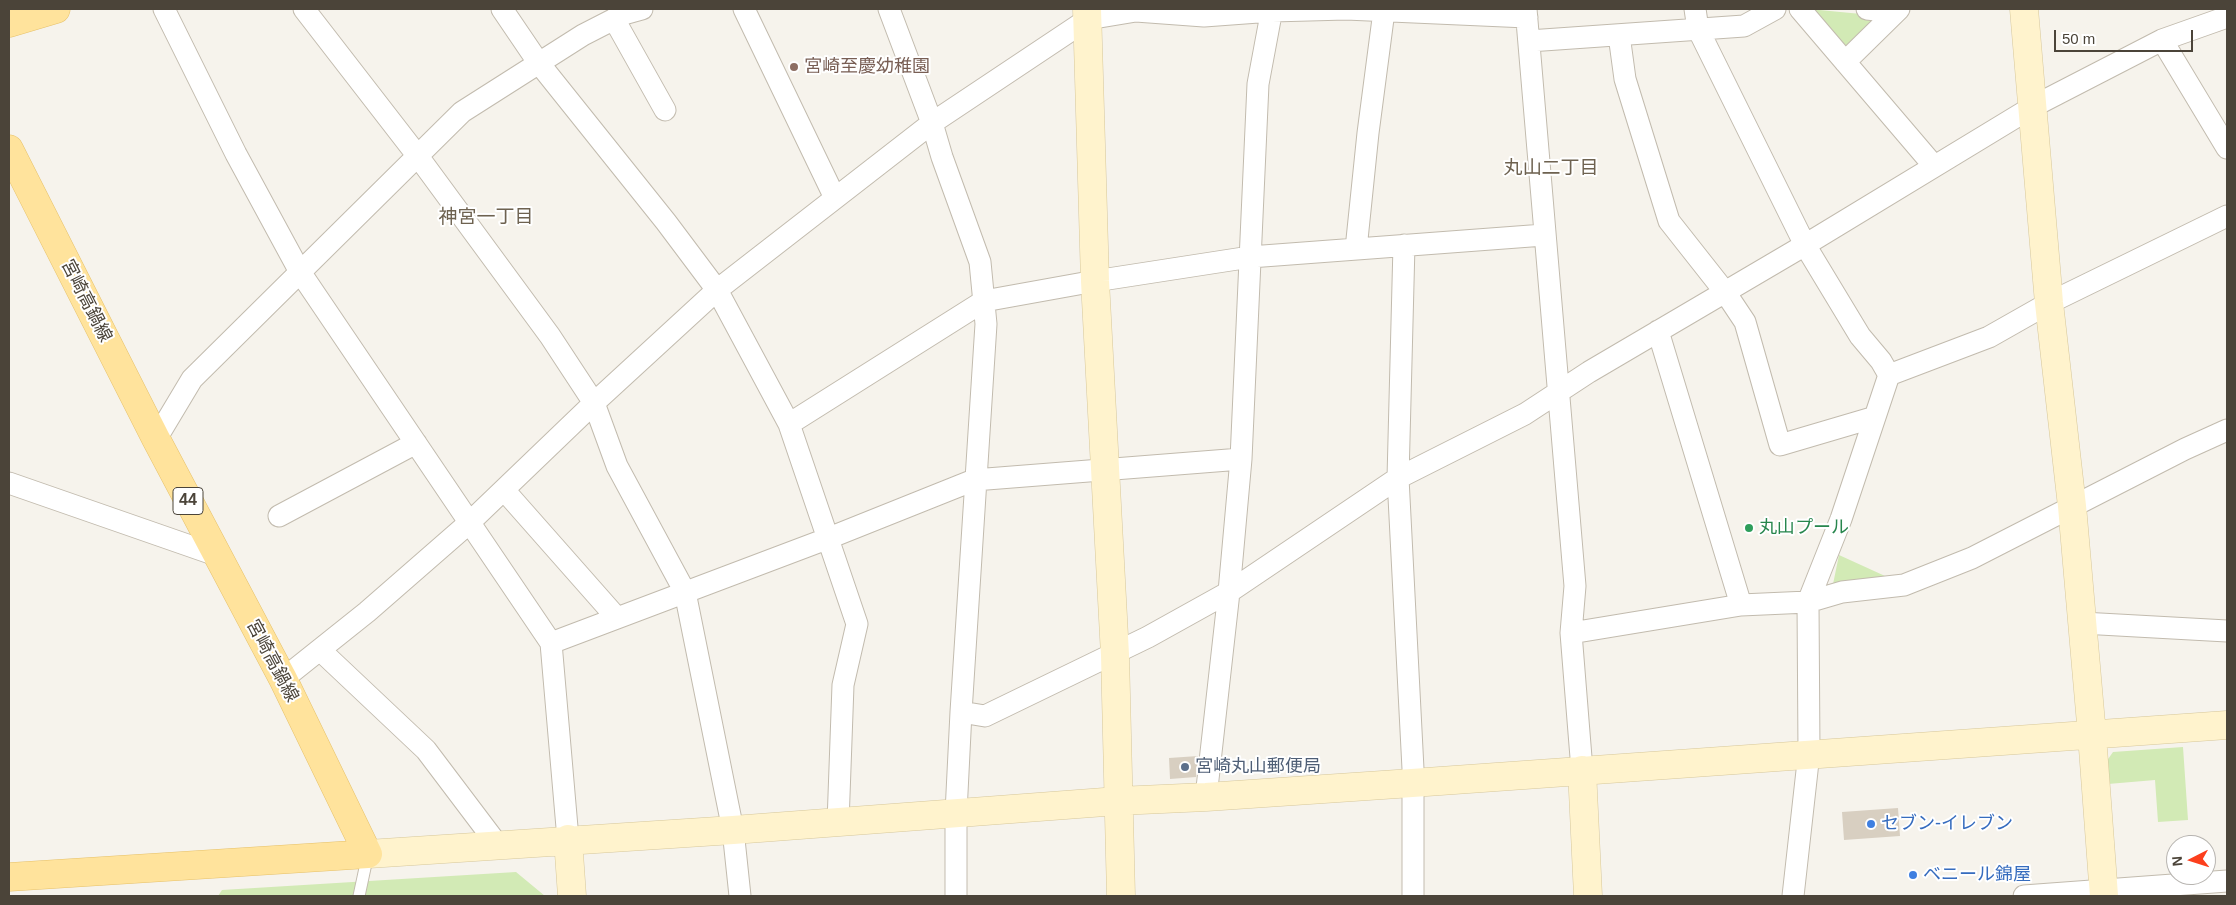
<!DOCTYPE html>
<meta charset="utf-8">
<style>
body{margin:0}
#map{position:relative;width:2236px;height:905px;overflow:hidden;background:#f6f3ec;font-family:Arial,sans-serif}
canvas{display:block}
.frame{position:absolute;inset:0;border:10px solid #4b4439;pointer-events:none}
.north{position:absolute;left:2166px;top:835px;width:50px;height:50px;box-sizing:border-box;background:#fff;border:1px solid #b7b4b0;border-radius:50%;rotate:265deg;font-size:14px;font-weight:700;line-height:20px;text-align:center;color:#4b4439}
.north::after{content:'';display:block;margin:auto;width:18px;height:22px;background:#fc3f1d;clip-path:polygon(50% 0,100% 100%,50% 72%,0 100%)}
.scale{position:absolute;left:2054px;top:30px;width:139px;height:22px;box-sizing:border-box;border:2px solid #4b4439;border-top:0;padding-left:6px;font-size:15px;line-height:18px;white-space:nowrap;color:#4b4439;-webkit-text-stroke:4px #fff;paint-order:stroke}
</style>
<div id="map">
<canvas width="2236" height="905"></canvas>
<div class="frame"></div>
<div class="north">N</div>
<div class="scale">50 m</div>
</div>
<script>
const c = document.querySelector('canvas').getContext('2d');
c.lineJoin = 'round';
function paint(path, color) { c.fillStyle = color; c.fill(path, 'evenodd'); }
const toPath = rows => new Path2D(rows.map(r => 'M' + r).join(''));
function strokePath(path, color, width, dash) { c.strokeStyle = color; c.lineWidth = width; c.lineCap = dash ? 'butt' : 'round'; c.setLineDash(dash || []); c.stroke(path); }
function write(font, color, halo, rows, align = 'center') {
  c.font = font + ' Arial,"Noto Sans JP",sans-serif'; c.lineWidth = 4; c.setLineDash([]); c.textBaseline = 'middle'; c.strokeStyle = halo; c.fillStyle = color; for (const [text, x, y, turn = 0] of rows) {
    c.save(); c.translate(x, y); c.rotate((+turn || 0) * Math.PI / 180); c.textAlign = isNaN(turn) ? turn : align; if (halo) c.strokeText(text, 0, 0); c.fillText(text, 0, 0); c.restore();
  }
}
paint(toPath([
 [1809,9,1882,16,1844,52],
 [1839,555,1896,581,1832,589],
 [2183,747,2188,820,2158,822,2155,780,2108,784,2106,762,2113,752],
 [516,872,545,896,218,896,222,890]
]), '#d2eab5');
paint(toPath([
 [1198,756,1196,777,1170,779,1169,758],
 [1898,808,1900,836,1844,840,1842,812]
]), '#d8cfc1');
const lane = toPath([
 [359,896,368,854]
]);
const street = toPath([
 [164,9,236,154,300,272,551,643,568,839],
 [304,9,417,155,550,336,594,403,617,466,685,592,733,830,740,896],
 [502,9,538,62,666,222,717,290,789,424,857,624,843,685,838,823],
 [744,9,835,198],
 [889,9,932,123,942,157,980,262,986,324,961,712,956,813,956,896],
 [1526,9,1575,586,1571,633,1582,770],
 [1695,9,1698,29,1805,245,1860,336,1881,361,1889,375,1841,519,1808,602,1809,753,1793,896],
 [1800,9,1934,166],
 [1867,9,1895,12],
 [614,19,665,110],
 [1619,35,1625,79,1669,221,1725,292,1745,322,1780,445,1875,417],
 [2162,40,2227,148],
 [1529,41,1744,26,1775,9],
 [1845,62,1899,9],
 [1404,245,1398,478,1413,769,1413,896],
 [1356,249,1368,133,1384,11],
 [1658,331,1741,605],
 [1889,375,1989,337,2049,303,2227,216],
 [789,424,984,301,1095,281,1250,257,1544,235],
 [156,439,192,379,462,112,583,35,624,14,642,9],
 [9,483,216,555],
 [504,490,617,618],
 [279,516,416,443],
 [2082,623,2227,631],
 [1571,633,1741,605,1808,602,1842,592,1904,585,1972,558,2185,449,2227,430],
 [551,643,829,538,974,480,1241,459],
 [320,650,426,750,497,844],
 [283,679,367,612,469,523,594,403,717,290,932,123,1088,19,1136,11,1204,16,1272,11,1346,9,1527,17],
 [961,712,985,716,1148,637,1229,592,1398,478,1525,414,1589,372,1805,245,2034,106,2162,40,2227,17],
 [1206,797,1229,592,1241,459,1258,84,1272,9],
 [2024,896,2227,881]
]);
const secondary = toPath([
 [1087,9,1095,281,1115,655,1121,896],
 [2024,9,2049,303,2072,506,2092,735,2104,896],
 [1582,770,1588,896],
 [568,839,572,896],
 [368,854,733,830,1118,801,1206,797,1412,783,2227,725]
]);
const primary = toPath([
 [9,23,56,9],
 [9,149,156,439,283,679,368,854,9,877]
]);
strokePath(lane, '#c2bbae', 13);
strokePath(street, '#c2bbae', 23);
strokePath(secondary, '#d6c79b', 29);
strokePath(primary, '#e6c16a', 29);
strokePath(lane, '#fff', 11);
strokePath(street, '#fff', 21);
strokePath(secondary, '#fff3cd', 28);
strokePath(primary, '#ffe39c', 28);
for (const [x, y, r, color] of [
 [794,67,5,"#8d6e63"],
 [1749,528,5,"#2e9e5b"],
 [1185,767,5,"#5c6f8a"],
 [1871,824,5,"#3f7fe0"],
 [1913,875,5,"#3f7fe0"]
]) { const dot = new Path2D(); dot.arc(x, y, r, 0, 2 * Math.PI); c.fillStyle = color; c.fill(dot); strokePath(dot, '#fff', 2); }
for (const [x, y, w] of [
 [188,501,30]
]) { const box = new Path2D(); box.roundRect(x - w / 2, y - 13.5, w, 27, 4); c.fillStyle = '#fff'; c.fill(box); strokePath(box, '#4b4439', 1); }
write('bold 16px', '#4b4439', null, [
 ["44",188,501]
]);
write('18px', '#785e54', '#fff', [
 ["宮崎至慶幼稚園",804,67]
], 'left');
write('18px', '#4b4439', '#fff', [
 ["宮崎高鍋線",86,301,63],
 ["宮崎高鍋線",272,661,62]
]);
write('18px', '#27864d', '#fff', [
 ["丸山プール",1759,528]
], 'left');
write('18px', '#4e5e75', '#fff', [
 ["宮崎丸山郵便局",1195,767]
], 'left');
write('18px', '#366cbe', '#fff', [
 ["セブン-イレブン",1881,824],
 ["ベニール錦屋",1923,875]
], 'left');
write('19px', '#6e6250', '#fff', [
 ["丸山二丁目",1551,169],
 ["神宮一丁目",486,218]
]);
</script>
